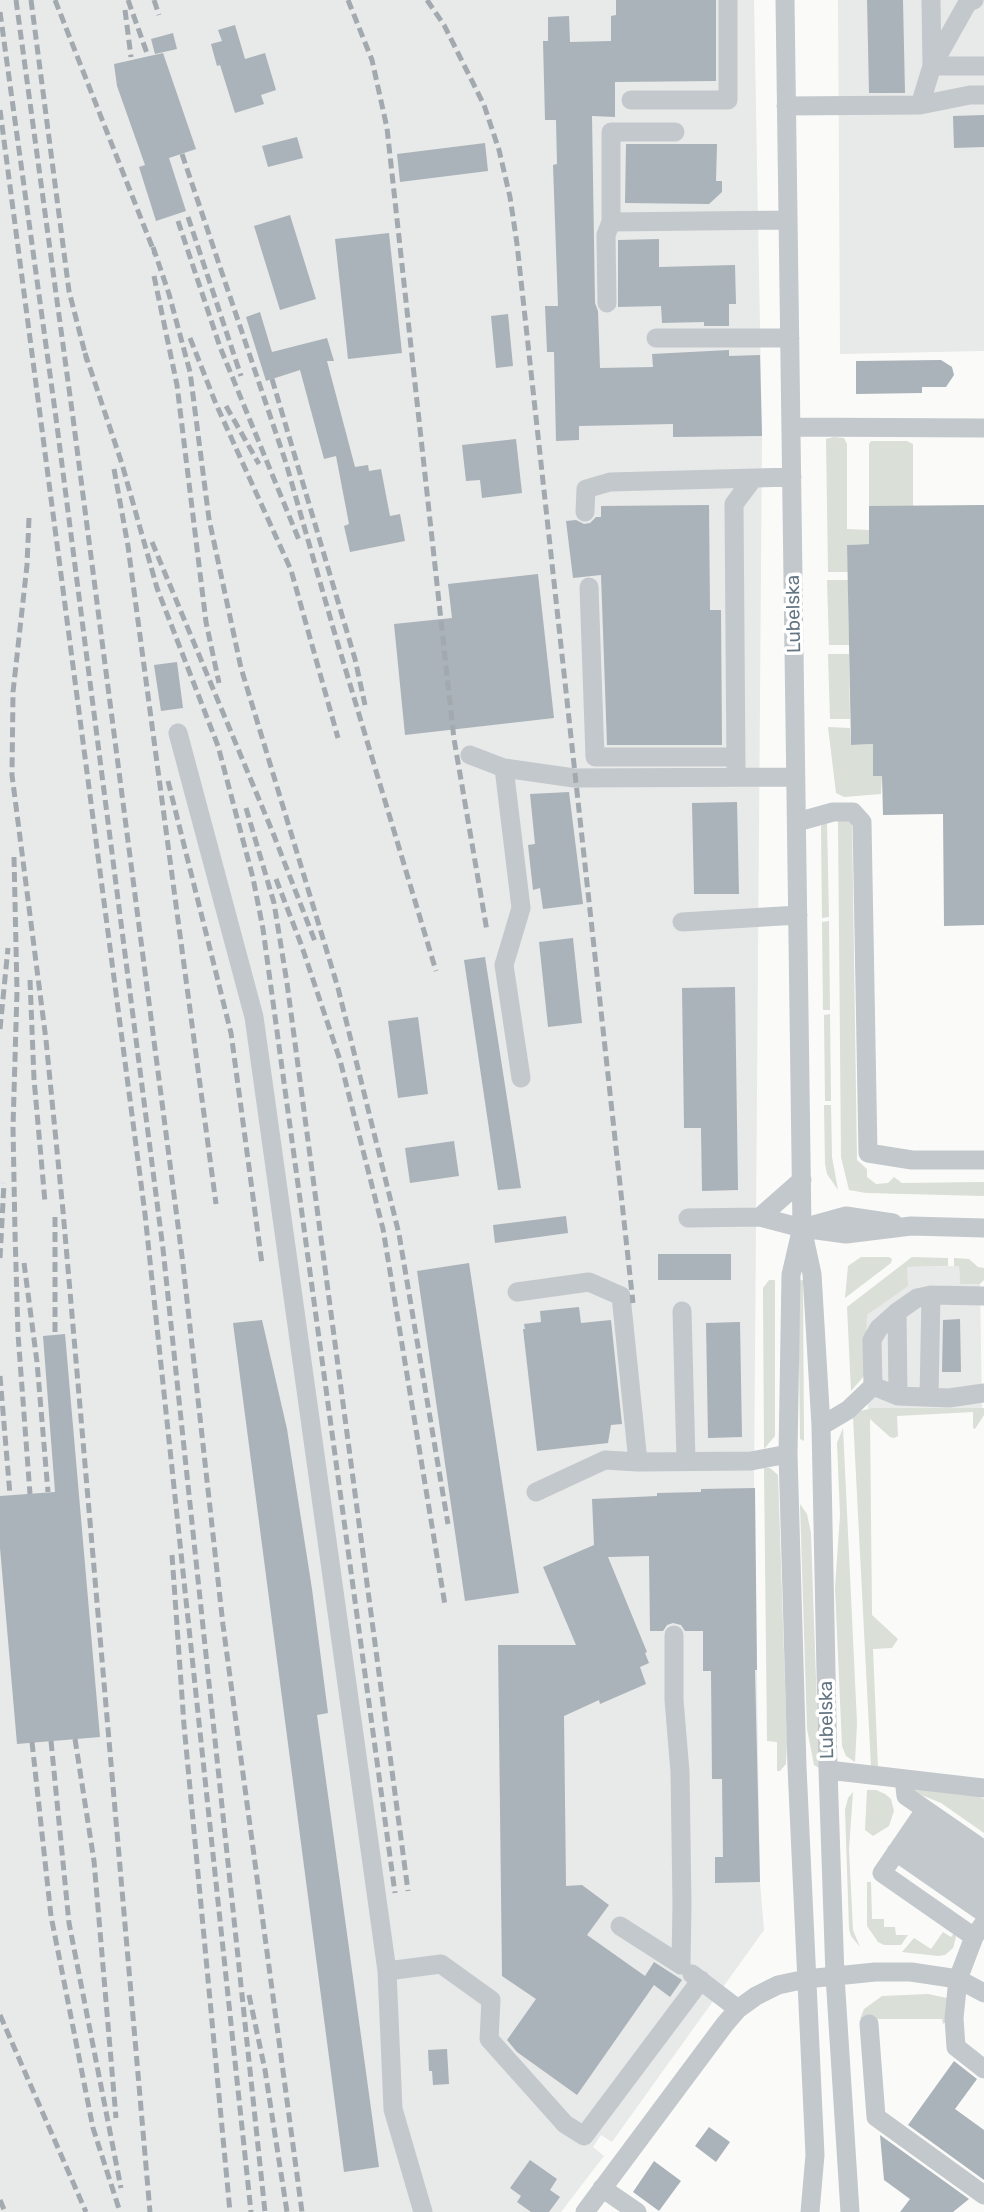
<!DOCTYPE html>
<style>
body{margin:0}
canvas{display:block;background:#fafaf8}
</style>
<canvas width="984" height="2212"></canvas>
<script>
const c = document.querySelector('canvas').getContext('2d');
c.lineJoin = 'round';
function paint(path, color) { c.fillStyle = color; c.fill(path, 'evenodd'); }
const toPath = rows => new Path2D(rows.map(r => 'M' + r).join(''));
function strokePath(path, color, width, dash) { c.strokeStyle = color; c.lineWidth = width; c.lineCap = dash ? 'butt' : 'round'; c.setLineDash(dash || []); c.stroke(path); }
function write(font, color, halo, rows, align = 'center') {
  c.font = font + ' Rubik,sans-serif'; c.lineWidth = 7; c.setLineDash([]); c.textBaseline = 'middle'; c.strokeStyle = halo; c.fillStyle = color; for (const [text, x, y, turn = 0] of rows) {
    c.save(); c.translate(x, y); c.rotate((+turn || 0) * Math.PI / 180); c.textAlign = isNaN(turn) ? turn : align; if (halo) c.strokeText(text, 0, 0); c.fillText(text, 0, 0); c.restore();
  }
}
paint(toPath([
 [0,0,754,0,762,436,754,1483,760,1882,764,1930,612,2142,601,2135,593,2147,604,2156,561,2212,0,2212],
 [838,0,984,0,984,351,840,354],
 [959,1266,960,1284,980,1284,982,1408,868,1409,867,1315,907,1286,907,1267]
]), '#e8e9e9');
paint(toPath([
 [834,437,844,438,847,444,847,529,869,530,869,544,847,545,848,572,828,572,826,439],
 [871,441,907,441,913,444,913,506,869,506,869,444],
 [827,580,848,580,849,645,829,645],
 [828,654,849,654,850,719,830,719],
 [828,727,850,728,851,745,873,744,873,775,882,776,881,794,844,797,836,793],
 [838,820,852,820,857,1160,867,1169,867,1177,876,1184,888,1183,894,1177,902,1183,984,1182,984,1196,866,1193,849,1190,841,1157],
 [825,822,827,822,829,917,822,918,821,826],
 [829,921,830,1010,823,1010,822,922],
 [830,1014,831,1101,825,1101,824,1015],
 [824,1105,831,1105,832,1157,838,1190,827,1174,825,1164],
 [861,1257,889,1257,892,1259,891,1263,845,1298,848,1266],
 [912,1257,948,1258,948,1266,907,1267,908,1286,867,1315,866,1368,865,1375,851,1391,847,1307],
 [954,1258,969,1259,978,1267,984,1268,984,1280,980,1284,960,1284,959,1266,954,1266],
 [769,1280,775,1280,775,1436,764,1449,763,1288],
 [803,1280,804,1441,800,1439,798,1281],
 [873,1408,984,1408,984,1415,975,1429,973,1428,973,1412,897,1416,898,1436,894,1438,890,1437,870,1419,872,1615,898,1639,892,1648,873,1649,878,1768,871,1767,853,1417,860,1411],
 [843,1428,857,1723,855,1762,846,1756,842,1746,835,1588,840,1515,837,1443],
 [764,1468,770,1468,778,1475,787,1743,786,1764,780,1771,777,1771,777,1742,767,1741],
 [800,1504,807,1514,811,1533,819,1768,814,1765,807,1729],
 [914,1788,970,1793,984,1799,984,1833,941,1803,914,1792],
 [867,1790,876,1790,885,1794,891,1799,894,1811,889,1826,873,1836,865,1830],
 [853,1792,849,1849,853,1930,860,1947,851,1936,849,1929,845,1810,848,1798],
 [867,1882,871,1882,872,1919,884,1919,884,1927,895,1927,896,1935,908,1935,901,1945,884,1945,878,1942,867,1926],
 [943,1932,951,1937,955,1932,956,1937,953,1948,945,1955,938,1956,902,1952,914,1938,931,1949],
 [928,1994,947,1998,947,2021,943,2024,942,2019,860,2019,864,2009,882,1996]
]), '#dadfd7');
paint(toPath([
 [616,0,716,0,716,81,615,82,615,117,592,116,595,303,598,311,600,368,653,367,652,354,729,350,729,356,760,355,762,436,673,437,673,424,579,426,579,440,556,441,554,352,547,352,545,306,558,306,553,165,557,164,556,120,545,120,543,41,548,41,548,17,569,16,570,42,611,41,611,16,616,15],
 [867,0,903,0,905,93,869,93],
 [235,25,245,59,265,53,276,90,261,95,264,104,235,113,220,65,217,66,211,44,222,41,218,30],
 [173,33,177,49,155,54,151,39],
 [163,53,196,149,169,158,186,211,156,221,139,167,145,165,117,86,114,64],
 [984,115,984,147,954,148,953,116],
 [297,137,303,158,268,167,262,146],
 [485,143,488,171,400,182,397,154],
 [626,144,717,144,716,181,722,181,722,192,709,204,625,203],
 [290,215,316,299,280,310,254,226],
 [389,233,402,353,348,359,335,239],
 [659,239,659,267,735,265,736,304,729,304,729,326,704,326,704,322,662,323,661,306,618,307,618,240],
 [260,312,272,352,327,338,334,361,327,361,355,467,368,465,369,471,381,469,390,516,400,514,405,541,350,552,344,526,349,524,336,456,324,459,300,370,266,381,246,317],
 [508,314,513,366,496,368,491,316],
 [856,361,941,360,952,367,954,375,946,387,922,387,922,393,856,394],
 [516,439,522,493,482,498,480,480,466,481,462,445],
 [709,505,710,610,721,610,722,745,607,745,601,575,573,578,566,521,576,520,584,524,590,523,596,517,601,517,601,506],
 [984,505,984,925,944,926,943,814,883,815,882,776,873,776,873,744,851,745,847,545,869,544,869,506],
 [538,574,554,718,405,735,394,624,452,618,448,584],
 [177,662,183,708,161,711,154,665],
 [569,792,583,904,543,909,540,888,533,890,528,845,535,844,530,794],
 [737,802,739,894,694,894,692,803],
 [573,938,582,1023,548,1027,539,942],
 [485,957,521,1188,498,1190,464,960],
 [735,987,738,1190,702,1191,701,1128,684,1128,682,988],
 [418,1017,428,1094,398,1098,388,1021],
 [454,1141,459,1176,410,1183,405,1148],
 [566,1216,568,1233,495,1243,493,1225],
 [658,1254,731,1254,731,1280,658,1280],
 [469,1263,519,1593,465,1601,417,1271],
 [579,1307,581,1323,611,1320,622,1424,611,1425,608,1443,537,1451,523,1329,525,1329,524,1324,541,1322,540,1311],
 [960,1319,961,1372,942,1372,943,1320],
 [262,1320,287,1429,312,1589,328,1713,317,1715,379,2167,344,2172,233,1323],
 [740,1322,742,1437,708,1438,706,1323],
 [65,1334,100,1737,17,1744,0,1548,0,1496,55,1492,43,1336],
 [755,1488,757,1670,755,1670,760,1882,715,1883,715,1857,723,1857,722,1779,712,1779,711,1671,703,1671,703,1631,685,1631,681,1625,673,1623,667,1625,663,1631,650,1631,649,1556,608,1557,647,1652,645,1653,649,1663,640,1667,646,1684,600,1704,599,1700,564,1716,566,1886,582,1885,609,1905,587,1935,645,1976,654,1962,682,1980,670,1997,654,1985,577,2095,517,2052,507,2040,536,1999,502,1976,498,1645,576,1645,543,1567,594,1545,592,1499,657,1496,657,1493,701,1492,701,1489],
 [447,2049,449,2084,433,2085,432,2071,429,2071,428,2050],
 [954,2061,977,2079,955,2109,984,2130,984,2180,908,2125],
 [709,2127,730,2142,716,2162,695,2146],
 [880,2135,969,2199,953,2212,900,2212,910,2199,884,2180],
 [530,2160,557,2179,550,2190,560,2197,549,2212,531,2212,517,2202,521,2196,510,2188],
 [654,2161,681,2181,659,2211,633,2192]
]), '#aab3b9');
strokePath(toPath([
 [785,0,802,1228,812,1274,821,1426,828,1770,835,1976,850,2212],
 [931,0,932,66,984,66],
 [631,100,728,100,728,0],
 [920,105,932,66,968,2,974,0],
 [786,106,920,105,970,95,984,95],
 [675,132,611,132,611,222,788,220],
 [607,303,606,235,611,222],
 [656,338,790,338],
 [791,427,984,428],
 [585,512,586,489,610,482,792,477],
 [589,587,595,757,736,757],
 [178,733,254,1017,387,1971,393,2109,423,2212],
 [470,755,504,768,574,778,796,777],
 [504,768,521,908,504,965,521,1078],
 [736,770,734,504,752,480],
 [797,822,833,812,853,812,862,822,868,1153,912,1160,984,1160],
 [682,922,798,915],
 [760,1217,802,1180],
 [688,1218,760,1217,802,1228,846,1234,911,1226,984,1228],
 [810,1226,846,1216,893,1223],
 [800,1236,791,1275,788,1454,797,1767,815,2155,810,2212],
 [517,1292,589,1282,621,1296,638,1462],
 [682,1311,686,1460],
 [897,1312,898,1396],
 [873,1386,872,1340,879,1328,897,1312,917,1298,931,1295,984,1296],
 [929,1397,931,1295],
 [821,1426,848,1410,873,1386,898,1396,949,1398,984,1393],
 [536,1492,605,1460,638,1462,751,1461,788,1454],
 [828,1770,984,1788],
 [904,1779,906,1796,984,1850],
 [925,1810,882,1873,974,1937],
 [916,1824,984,1871],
 [906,1838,984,1892],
 [896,1852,984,1913],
 [984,1923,974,1937,958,1979,954,2018,956,2047,984,2069],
 [620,1926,681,1965,682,1904,680,1772,674,1700,674,1635],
 [387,1971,441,1964,491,2000,489,2039,565,2124,584,2136,701,1980],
 [692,1974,738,2009],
 [869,2024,876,2117,984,2195],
 [602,2188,637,2212],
 [585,2212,725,2024,738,2009,756,1996,778,1985,806,1979,875,1972,911,1972,958,1979,984,1993]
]), '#c3c8cc', 19);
strokePath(toPath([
 [16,0,73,418,183,1264,223,1625,302,2212],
 [31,0,69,291,87,361],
 [55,0,155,254],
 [128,0,148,56],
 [154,0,159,15],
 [348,0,372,60,387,128,454,739,487,931],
 [427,0,444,25,484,105,499,150,510,197,517,244,633,1303],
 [125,10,131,57],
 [0,12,56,418,163,1249,265,2212],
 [0,110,145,1214,251,2212],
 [182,154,286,463,334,631,436,971],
 [188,217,241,376],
 [178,221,220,347,299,540],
 [153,247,169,294,190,372,209,519,241,668,338,988,399,1234,448,1524],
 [154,276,177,385,206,622,219,683],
 [190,338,216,404,291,570,338,738],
 [85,353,122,464,157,588,218,746,253,878,263,929,395,1893],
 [272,379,355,659,365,705],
 [226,406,259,464],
 [114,469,128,546,216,1204],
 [29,518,27,565,13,692,12,775,46,1040,63,1211,150,2212],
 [152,542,273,833,316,944],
 [168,781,231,1033,262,1264],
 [246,808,274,903,287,983,408,1891],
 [14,857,17,991,13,1127,15,1233,18,1334,30,1494],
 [276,879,301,944,340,1060,383,1229,445,1605],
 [30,980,34,1079,45,1202],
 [0,1029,8,948],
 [55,1217,55,1335],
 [0,1258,4,1183],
 [24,1263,37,1362,48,1492],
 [0,1376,10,1495],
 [172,1555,184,1725,230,2212],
 [75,1739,94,1861,116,2118],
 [51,1741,69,1923,121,2188],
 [32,1742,51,1916,93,2128,120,2212],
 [249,1995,265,2070,287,2212],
 [0,2015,86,2212],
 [0,2200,5,2212]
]), '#a2aab0', 5, [10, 5]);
write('19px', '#657683', '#fff', [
 ["Lubelska",794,614,-91],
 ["Lubelska",827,1720,-91]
]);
</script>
